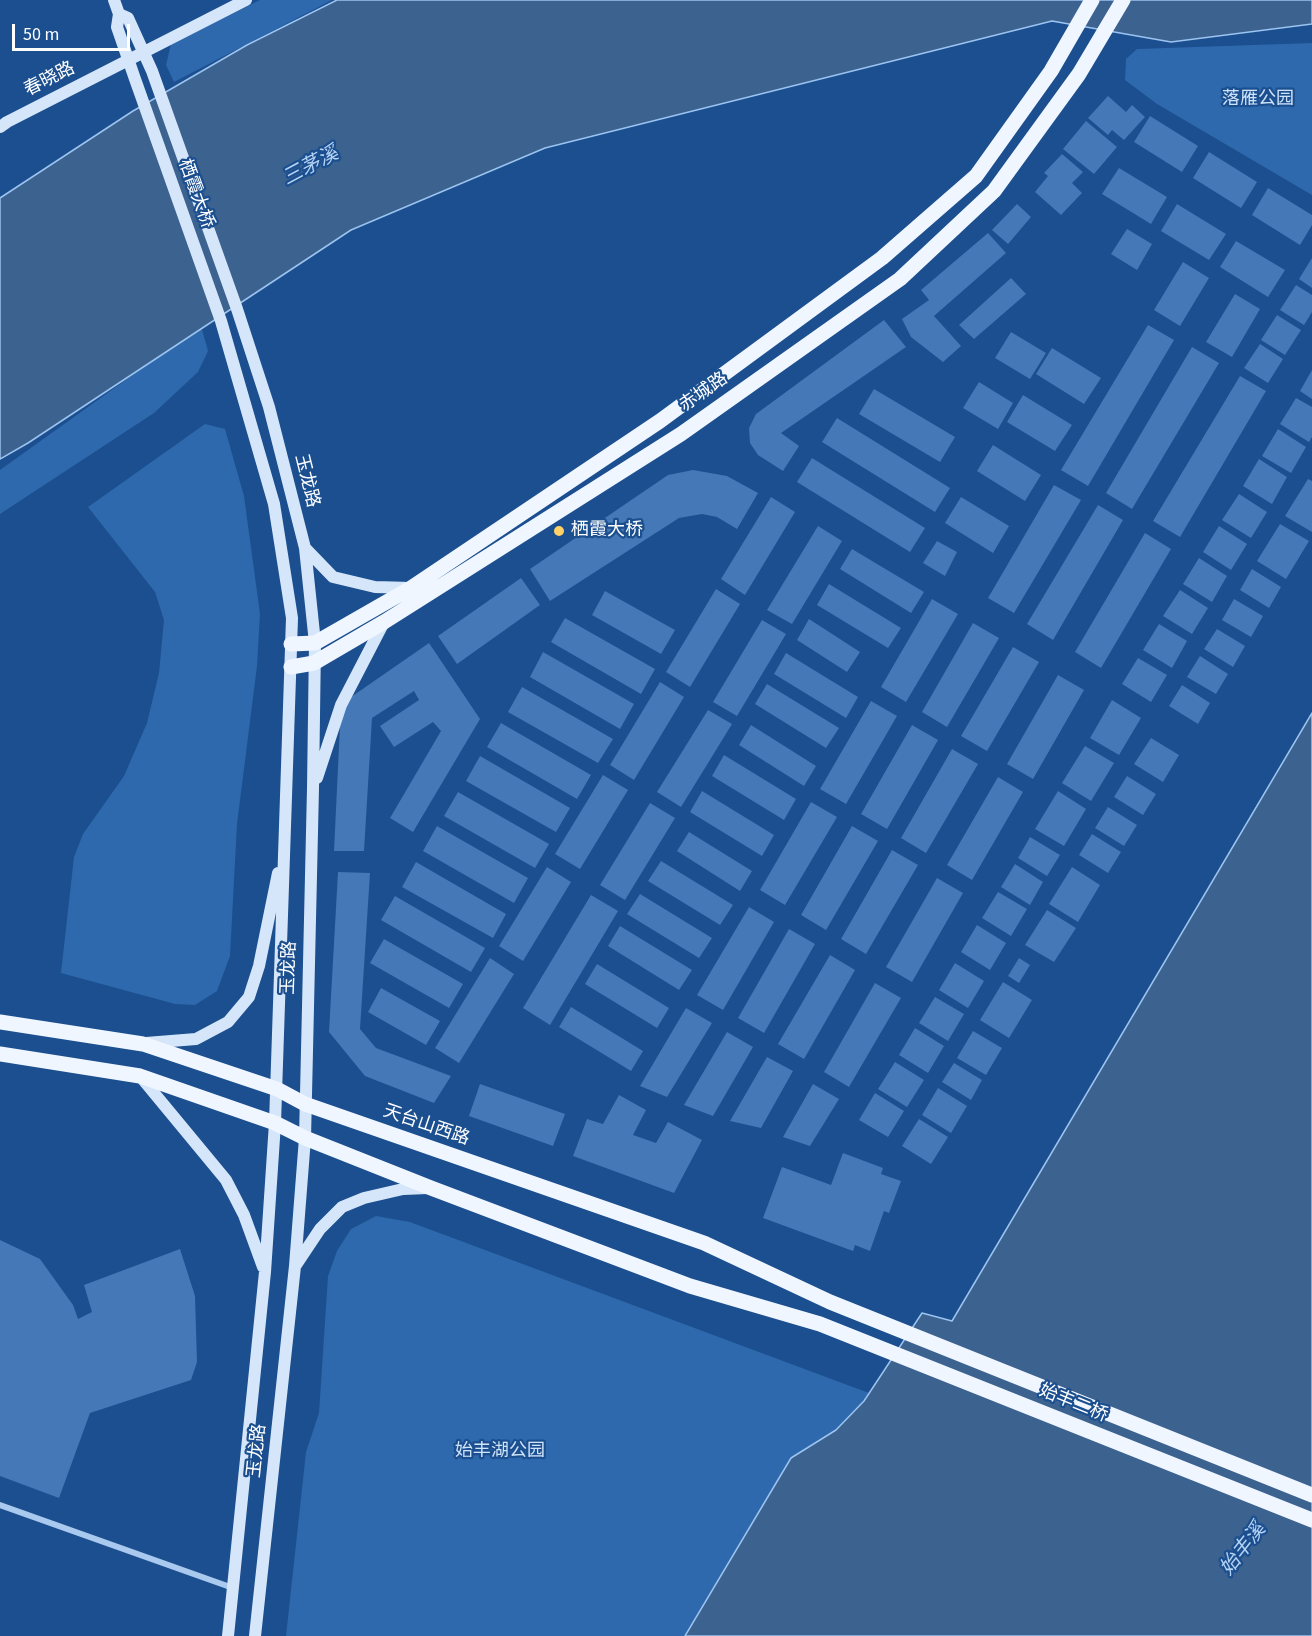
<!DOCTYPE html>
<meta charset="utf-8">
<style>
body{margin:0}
#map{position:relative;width:1312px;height:1636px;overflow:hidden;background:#1b4f8f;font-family:"Source Sans 3",sans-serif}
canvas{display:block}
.scale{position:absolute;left:12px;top:24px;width:118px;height:27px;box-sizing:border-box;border:3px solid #fff;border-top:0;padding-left:8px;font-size:18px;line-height:21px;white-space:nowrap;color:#fff;-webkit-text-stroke:4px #1b4f8f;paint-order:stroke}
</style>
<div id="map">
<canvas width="1312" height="1636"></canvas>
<div class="scale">50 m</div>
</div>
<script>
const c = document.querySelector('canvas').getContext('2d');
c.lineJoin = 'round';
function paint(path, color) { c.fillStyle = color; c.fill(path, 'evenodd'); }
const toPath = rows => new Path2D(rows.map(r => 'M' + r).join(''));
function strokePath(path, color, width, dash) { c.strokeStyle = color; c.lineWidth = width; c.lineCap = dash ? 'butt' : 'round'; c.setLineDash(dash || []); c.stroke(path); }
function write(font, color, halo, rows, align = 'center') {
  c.font = font + ' "Source Sans 3","Noto Sans SC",sans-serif'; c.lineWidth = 4.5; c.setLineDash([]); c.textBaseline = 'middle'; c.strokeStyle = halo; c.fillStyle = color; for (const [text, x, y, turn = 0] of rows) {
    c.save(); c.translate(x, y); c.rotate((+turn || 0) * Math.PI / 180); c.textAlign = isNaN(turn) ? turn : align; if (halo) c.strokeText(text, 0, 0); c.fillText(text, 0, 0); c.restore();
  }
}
paint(toPath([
 [260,0,332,0,174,82,166,65,171,44],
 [1312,43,1312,195,1157,104,1125,80,1126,59,1137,49],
 [201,326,208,351,198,372,154,413,0,514,0,470],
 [205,424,225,429,244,496,260,614,257,666,237,824,230,956,217,991,195,1005,175,1004,61,973,74,857,83,834,124,776,147,723,159,673,164,620,155,592,88,507],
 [376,1216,410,1222,1312,1558,1312,1636,286,1636,306,1452,319,1413,328,1276,337,1251,351,1229]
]), '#2e69ad');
const water = toPath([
 [337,0,1312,0,1312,24,1171,42,1052,21,545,148,351,230,28,443,0,459,0,198,133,111,247,45,337,0],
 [1312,713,1312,1636,685,1636,791,1458,836,1430,864,1401,922,1313,952,1321,1312,713]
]);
paint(water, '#3c6290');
strokePath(water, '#9cc4f0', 1.5);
paint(toPath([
 [1108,96,1126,112,1132,105,1145,117,1124,140,1112,130,1108,135,1088,118],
 [1150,116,1198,146,1182,172,1134,142],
 [1086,121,1117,147,1094,174,1063,149],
 [1209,152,1257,182,1241,208,1193,178],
 [1062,154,1083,172,1072,183,1082,193,1061,215,1035,192,1048,176,1044,173],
 [1119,168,1167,197,1151,224,1102,194],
 [1268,188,1312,215,1312,225,1300,245,1252,215],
 [1017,204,1031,217,1008,244,992,230],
 [1177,204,1226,234,1209,260,1161,231],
 [1127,229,1152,244,1137,270,1111,254],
 [988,233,1006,253,934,316,961,346,943,362,911,337,902,319,929,300,921,290],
 [1236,241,1285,270,1268,297,1220,267],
 [1312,258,1312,288,1299,279],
 [1183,262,1209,278,1180,326,1154,310],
 [1011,278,1026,294,974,339,959,325],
 [1296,285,1312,295,1312,312,1304,325,1280,310],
 [1235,294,1260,309,1232,357,1206,342],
 [1277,315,1301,330,1285,355,1261,340],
 [884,320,906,347,781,433,799,446,783,471,758,455,750,443,749,428,756,414],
 [1148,325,1174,340,1088,486,1061,470],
 [1011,332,1046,353,1030,379,995,358],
 [1260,344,1283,359,1268,383,1244,368],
 [1192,347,1219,363,1132,509,1106,493],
 [1052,348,1101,378,1084,404,1036,374],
 [1312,370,1312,399,1300,391],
 [1240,376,1266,391,1180,537,1153,521],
 [979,382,1013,403,998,429,963,408],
 [874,389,955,437,940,462,859,414],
 [1023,395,1072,425,1055,451,1007,422],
 [1296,398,1312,407,1312,437,1309,442,1280,424],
 [837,418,950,488,935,512,822,442],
 [1278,429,1306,447,1291,473,1262,456],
 [993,445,1041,475,1025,501,977,471],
 [812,458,925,528,910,552,797,482],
 [1259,459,1287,477,1272,504,1243,486],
 [693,470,727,476,758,493,737,529,717,517,702,514,679,518,550,601,530,569,668,475],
 [1308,479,1312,481,1312,532,1285,516],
 [1054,485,1081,500,1014,613,988,598],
 [1239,494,1267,512,1251,538,1222,520],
 [771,497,795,512,745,595,721,579],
 [961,497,1009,526,993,553,945,523],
 [1098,505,1123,520,1053,640,1027,624],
 [1280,524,1309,541,1286,579,1257,561],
 [818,526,842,541,792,624,767,610],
 [1219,526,1247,544,1231,570,1203,552],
 [1145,533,1171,549,1101,668,1075,652],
 [937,541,957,552,945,576,923,563],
 [852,549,924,592,911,613,840,569],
 [1199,558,1227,576,1212,602,1183,584],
 [1252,569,1281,587,1269,608,1240,590],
 [521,578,540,605,457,664,438,636],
 [829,584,901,628,888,648,817,605],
 [716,589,740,604,690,687,666,672],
 [1180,590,1208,608,1192,634,1163,616],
 [605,591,675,630,661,654,592,615],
 [932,599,958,614,906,702,881,687],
 [1234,599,1263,616,1251,637,1222,620],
 [565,618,655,669,641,694,551,642],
 [809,619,860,652,847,672,797,640],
 [762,620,786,634,737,716,713,702],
 [973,623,999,638,947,727,922,712],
 [1159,624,1187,641,1172,668,1143,650],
 [1217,629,1245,646,1233,667,1204,649],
 [429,643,480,719,413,832,390,818,441,731,433,722,394,747,380,726,419,700,414,691,372,718,364,851,334,851,341,704],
 [1013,647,1039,662,987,751,961,736],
 [543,652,634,704,620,729,530,677],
 [786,653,858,697,846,718,774,674],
 [1200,656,1228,674,1216,694,1187,677],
 [1138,658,1167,675,1151,702,1122,684],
 [1058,675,1084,690,1033,779,1007,764],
 [660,682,684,697,634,780,610,765],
 [767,684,839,728,826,748,755,704],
 [1182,685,1210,703,1198,724,1169,706],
 [522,687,613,739,598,763,508,712],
 [1112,700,1141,718,1119,755,1090,738],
 [871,701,897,716,846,804,820,789],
 [708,710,732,724,681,807,657,792],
 [501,723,591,775,577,799,487,747],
 [751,725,816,766,804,786,739,745],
 [912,725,938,740,887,829,861,814],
 [1151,738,1179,755,1163,782,1134,764],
 [1085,746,1114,763,1091,801,1062,783],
 [952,749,978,764,926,853,901,838],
 [724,755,796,799,784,820,712,776],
 [480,756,570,808,556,832,466,781],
 [603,775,628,790,580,869,555,854],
 [1127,776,1156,794,1143,815,1114,797],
 [998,777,1023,792,972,880,947,865],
 [702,791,774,835,762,856,690,812],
 [1058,791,1086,809,1064,846,1035,829],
 [458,792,549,844,535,868,444,816],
 [811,802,837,817,785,905,760,890],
 [650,803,675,818,625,900,600,885],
 [1108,807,1137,825,1124,846,1095,828],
 [437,826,528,878,514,903,423,851],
 [852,826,878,841,826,930,801,915],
 [689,832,752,871,740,891,677,851],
 [1092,834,1121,852,1108,873,1079,855],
 [1030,837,1060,855,1047,876,1018,858],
 [892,850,918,865,866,954,841,939],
 [661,861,733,905,720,925,648,881],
 [416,862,506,914,493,938,402,887],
 [1015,864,1043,882,1030,905,1001,887],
 [547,867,571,882,523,961,499,946],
 [1072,867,1100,885,1078,922,1049,904],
 [338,872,370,873,360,1029,376,1048,451,1076,434,1103,365,1076,329,1032],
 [937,878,963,893,912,982,886,967],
 [998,892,1027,909,1011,936,982,918],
 [640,894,712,938,699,958,627,914],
 [591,895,618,911,550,1025,523,1008],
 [395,896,485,948,471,972,381,920],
 [749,907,774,922,723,1010,697,995],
 [1047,910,1076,928,1054,962,1025,945],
 [977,925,1006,943,990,970,961,952],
 [620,926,692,970,679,990,608,946],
 [789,929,815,944,764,1033,738,1018],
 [384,939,463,984,449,1008,370,963],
 [830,955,855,970,804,1059,778,1044],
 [490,958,514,974,459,1063,435,1048],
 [1019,958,1030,965,1019,983,1008,976],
 [955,963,984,981,968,1008,939,990],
 [597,964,669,1008,657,1028,585,984],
 [1003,982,1032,1000,1009,1038,980,1020],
 [875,983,901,998,849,1087,824,1072],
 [381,988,440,1021,426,1045,368,1012],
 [935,997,964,1014,948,1041,919,1023],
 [571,1007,643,1051,631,1071,559,1027],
 [686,1008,712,1023,667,1097,640,1086],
 [915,1028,944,1046,928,1073,899,1055],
 [973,1031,1002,1048,986,1075,957,1058],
 [727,1032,753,1047,713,1116,684,1105],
 [767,1057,793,1071,761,1128,730,1121],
 [895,1062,924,1080,907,1107,878,1089],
 [954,1063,982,1080,971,1100,942,1082],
 [480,1084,565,1114,553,1146,469,1116],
 [813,1084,839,1099,810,1146,783,1137],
 [938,1088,967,1106,951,1133,922,1115],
 [875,1093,904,1111,888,1137,859,1120],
 [619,1095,646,1110,633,1135,656,1143,668,1122,702,1140,674,1193,573,1156,587,1119,603,1124],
 [919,1119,948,1137,931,1164,902,1146],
 [843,1153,883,1168,881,1174,901,1181,889,1213,884,1211,870,1251,855,1245,853,1251,763,1218,782,1167,831,1185],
 [0,1240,40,1259,73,1305,78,1319,92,1312,84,1285,180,1249,195,1296,197,1362,191,1380,90,1413,59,1498,0,1476]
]), '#4478b7');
strokePath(toPath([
 [0,1505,233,1588]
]), '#a9c9ee', 6);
strokePath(toPath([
 [114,0,119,14],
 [0,127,7,122,246,0],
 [305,548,333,577,375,587,411,588],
 [317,778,341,705,384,622],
 [146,1043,196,1039,228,1022,249,997,259,966,278,873],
 [140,1076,226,1180,244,1215,263,1267],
 [296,1265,320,1229,342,1207,364,1198,403,1189,428,1188],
 [228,1636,265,1272,275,1123,292,618,274,504,221,321,135,79,117,27,119,14,128,18,152,71,237,309,269,407,305,548,315,643,313,788,305,1138,295,1266,255,1636]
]), '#d6e6fa', 12);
strokePath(toPath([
 [291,644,315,643,411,588,660,421,882,258,976,176,1051,71,1092,0],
 [291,667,314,663,384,622,681,434,900,279,994,191,1079,74,1123,0],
 [0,1022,143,1044,277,1089,305,1104,704,1243,830,1302,1312,1495],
 [0,1054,140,1076,275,1123,305,1138,431,1188,690,1286,820,1324,1312,1520]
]), '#f0f6ff', 15);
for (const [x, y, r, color] of [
 [559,531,6,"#ffd166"]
]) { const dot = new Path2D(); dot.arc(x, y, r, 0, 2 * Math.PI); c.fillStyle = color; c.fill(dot); strokePath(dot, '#1b4f8f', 2); }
write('18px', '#fff', '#1b4f8f', [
 ["春晓路",50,80,-27],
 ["栖霞大桥",195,194,70],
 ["赤城路",704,393,-35],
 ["玉龙路",306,481,76],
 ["玉龙路",290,968,-88],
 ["天台山西路",426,1126,19],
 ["始丰二桥",1073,1404,22],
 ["玉龙路",258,1451,-84]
]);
write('18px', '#cfe3fa', '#1b4f8f', [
 ["落雁公园",1258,100],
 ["始丰湖公园",500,1452]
]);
write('18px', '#fff', '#1b4f8f', [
 ["栖霞大桥",571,531]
], 'left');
write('italic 20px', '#b5d3f5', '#1b4f8f', [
 ["三茅溪",311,167,-28],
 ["始丰溪",1244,1550,-52]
]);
</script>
